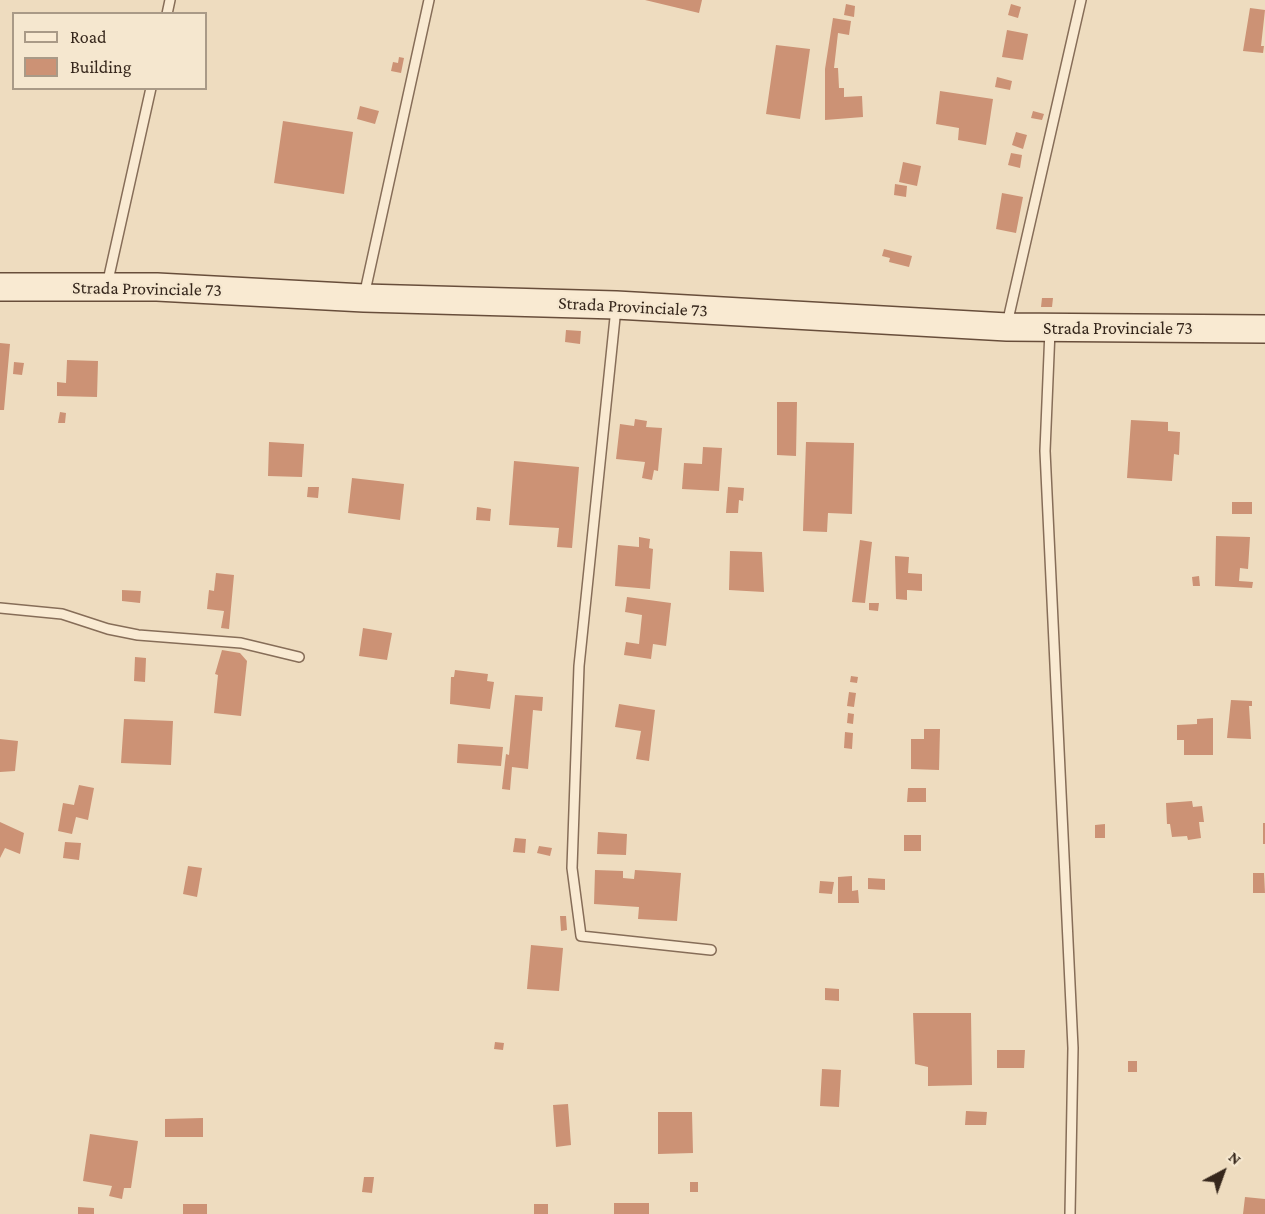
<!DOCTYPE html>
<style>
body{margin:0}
#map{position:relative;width:1265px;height:1214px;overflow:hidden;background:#eedcbf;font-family:"Crimson Pro",serif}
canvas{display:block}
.legend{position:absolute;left:12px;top:12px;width:195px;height:78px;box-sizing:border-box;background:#f5e7cf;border:2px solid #a99a87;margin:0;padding:8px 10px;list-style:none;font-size:18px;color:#36271c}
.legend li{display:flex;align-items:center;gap:12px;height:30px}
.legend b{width:30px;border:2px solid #a99a87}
.north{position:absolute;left:1193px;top:1142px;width:60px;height:60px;-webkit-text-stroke:4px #f5e7cf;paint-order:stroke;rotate:41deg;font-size:16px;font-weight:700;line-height:24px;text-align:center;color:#36271c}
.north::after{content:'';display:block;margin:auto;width:21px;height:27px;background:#36271c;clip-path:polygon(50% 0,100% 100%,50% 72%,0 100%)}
</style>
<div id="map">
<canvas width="1265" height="1214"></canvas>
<ul class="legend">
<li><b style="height:8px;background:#f9ead2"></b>Road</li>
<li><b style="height:16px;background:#cc9275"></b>Building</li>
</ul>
<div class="north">N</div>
</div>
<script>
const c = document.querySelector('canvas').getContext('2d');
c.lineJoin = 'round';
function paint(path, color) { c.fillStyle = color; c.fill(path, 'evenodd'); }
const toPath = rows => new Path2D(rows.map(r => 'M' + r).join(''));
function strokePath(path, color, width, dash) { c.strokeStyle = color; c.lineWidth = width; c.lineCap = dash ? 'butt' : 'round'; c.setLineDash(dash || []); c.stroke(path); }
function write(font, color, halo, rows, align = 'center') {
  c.font = font + ' "Crimson Pro",serif'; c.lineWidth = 4.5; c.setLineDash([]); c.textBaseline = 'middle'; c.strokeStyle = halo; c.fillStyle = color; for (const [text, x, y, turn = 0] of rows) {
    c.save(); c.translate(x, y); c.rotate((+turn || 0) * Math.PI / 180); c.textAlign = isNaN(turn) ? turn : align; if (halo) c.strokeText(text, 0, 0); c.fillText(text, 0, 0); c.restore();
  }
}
paint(toPath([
 [645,0,702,0,699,13],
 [846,4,855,6,854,17,844,15],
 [1011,4,1021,7,1018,18,1008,15],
 [1250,8,1265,10,1261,46,1264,46,1263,53,1243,51],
 [833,18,851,21,849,35,838,33,834,68,838,68,839,88,844,88,844,97,862,96,863,117,825,120,825,69],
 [1007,30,1028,34,1023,60,1002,57],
 [776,45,810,49,800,119,766,114],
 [399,57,404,58,401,73,391,71,393,62,398,63],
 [997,77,1012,81,1010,90,995,87],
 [940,91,993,99,986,145,958,140,959,128,936,124],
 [360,106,379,111,375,124,357,119],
 [1033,111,1044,114,1042,120,1031,118],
 [283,121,353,132,344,194,274,183],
 [1016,132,1027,135,1023,149,1012,145],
 [1011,153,1022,155,1020,168,1008,165],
 [903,162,921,166,917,186,899,182],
 [895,184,907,186,906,197,894,195],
 [1002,193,1023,197,1016,233,996,229],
 [884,249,912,256,909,267,889,262,890,258,882,256],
 [1042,298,1053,298,1052,307,1041,307],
 [566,330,581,331,580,344,565,342],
 [0,343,10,344,4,410,0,410],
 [67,360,98,361,97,397,57,396,57,382,66,383],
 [14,362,24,363,22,375,13,374],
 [777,402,797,402,796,456,777,455],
 [60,412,66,413,65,423,58,423],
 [635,419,647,421,646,427,662,428,658,471,654,470,652,480,642,478,645,462,616,459,620,424,634,426],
 [1131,420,1168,422,1168,431,1180,432,1179,455,1174,454,1172,481,1127,478],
 [269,442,304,444,302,477,268,476],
 [806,442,854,443,852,514,828,513,827,532,803,531],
 [703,447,722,448,719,491,682,489,684,463,702,464],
 [514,461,579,467,572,548,557,547,559,528,509,525],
 [352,478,404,484,400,520,348,513],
 [308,487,319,487,318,498,307,497],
 [728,487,744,488,743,501,739,500,738,513,726,513],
 [1232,502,1252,502,1252,514,1232,514],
 [477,507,491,509,490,521,476,520],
 [1216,536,1250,537,1248,569,1240,568,1239,581,1253,582,1252,588,1215,586],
 [639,537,650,539,649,548,653,549,650,589,615,586,618,545,639,547],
 [860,540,872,542,865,603,852,602],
 [730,551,762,552,764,592,729,590],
 [895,556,909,557,908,573,922,574,922,591,907,590,907,600,896,599],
 [216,573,234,575,229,629,221,628,224,611,207,609,209,590,214,591],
 [1199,576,1200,586,1193,586,1192,577],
 [122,590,141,591,140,603,122,601],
 [627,597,671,603,666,646,653,644,651,659,624,655,626,642,639,644,642,615,625,612],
 [869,603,879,603,878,611,869,610],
 [363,628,392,633,387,660,359,656],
 [222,650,240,653,247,661,241,716,214,713,218,675,215,674],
 [135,657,146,658,145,682,134,681],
 [455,670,488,674,487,681,494,682,490,709,450,704,451,677,454,677],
 [851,676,858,677,857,683,850,682],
 [849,692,856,693,854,707,847,706],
 [515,695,543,697,542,711,533,710,528,769,512,767,510,790,502,789,506,754,509,755],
 [1231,700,1252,701,1252,706,1249,706,1251,739,1227,738],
 [619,704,655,710,649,761,636,759,641,731,615,727],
 [848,713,854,714,853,724,847,723],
 [1213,718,1213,755,1184,755,1184,740,1177,740,1177,725,1197,724,1197,719],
 [124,719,173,721,171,765,121,763],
 [924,729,940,729,939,770,911,769,911,739,924,739],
 [845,732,853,733,852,749,844,748],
 [0,739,18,741,15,771,0,772],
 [458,744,503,747,501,766,457,763],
 [79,785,94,788,88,820,76,817,72,834,58,831,63,803,74,805],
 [908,788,926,788,926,802,907,802],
 [1192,801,1193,807,1202,806,1204,822,1199,822,1201,838,1188,840,1187,836,1172,837,1170,824,1167,824,1166,803],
 [0,822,24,833,20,854,5,848,0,858],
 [1263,823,1265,823,1265,844,1263,844],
 [1105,824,1105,838,1095,838,1095,825],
 [598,832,627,834,626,855,597,854],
 [904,835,921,835,921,851,904,851],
 [515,838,526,839,525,853,513,852],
 [65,842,81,843,79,860,63,858],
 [539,846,552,848,550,856,537,853],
 [188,866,202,868,197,897,183,894],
 [595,870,623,871,623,878,634,879,635,870,681,873,677,921,638,919,639,907,594,904],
 [1253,873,1264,873,1265,893,1253,893],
 [852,876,852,891,858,890,859,903,838,903,838,877],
 [868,878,885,879,885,890,868,889],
 [820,881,834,882,832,894,819,893],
 [560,916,566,916,567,930,561,931],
 [531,945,563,948,559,991,527,989],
 [825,988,839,989,839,1001,825,1000],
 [913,1013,971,1013,972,1085,928,1086,928,1067,915,1064],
 [495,1042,504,1043,503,1050,494,1049],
 [997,1050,1025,1050,1024,1068,997,1068],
 [1128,1061,1137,1061,1137,1072,1128,1072],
 [822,1069,841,1070,839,1107,820,1106],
 [568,1104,571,1145,556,1147,553,1105],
 [966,1111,987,1112,986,1125,965,1125],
 [658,1112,692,1112,693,1153,658,1154],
 [203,1118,203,1137,165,1137,165,1119],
 [90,1134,138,1141,131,1188,124,1188,122,1199,109,1196,112,1186,83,1181],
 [364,1177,374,1177,372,1193,362,1192],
 [690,1182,698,1182,698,1192,690,1192],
 [1245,1197,1265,1199,1265,1214,1243,1214],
 [614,1203,649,1203,649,1214,614,1214],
 [183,1204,207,1204,207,1214,183,1214],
 [534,1204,548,1204,548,1214,534,1214],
 [78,1207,94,1208,94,1214,78,1214]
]), '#cc9275');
const lane = toPath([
 [167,14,170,0],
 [107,285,151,88],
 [364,296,429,0],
 [616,308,579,666,572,868,581,936,711,950],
 [1007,324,1081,0],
 [1050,330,1045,451,1073,1048,1070,1214],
 [0,608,62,614,108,629,138,635,241,643,299,657]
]);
const secondary = toPath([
 [0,287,157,287,364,298,616,305,1007,327,1265,329]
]);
strokePath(lane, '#866d58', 12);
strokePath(secondary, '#684e3b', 30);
strokePath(lane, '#f9ead2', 9);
strokePath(secondary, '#f9ead2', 27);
write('18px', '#36271c', '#f5e7cf', [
 ["Strada Provinciale 73",147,289,1],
 ["Strada Provinciale 73",633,307,3],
 ["Strada Provinciale 73",1118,328]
]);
</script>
